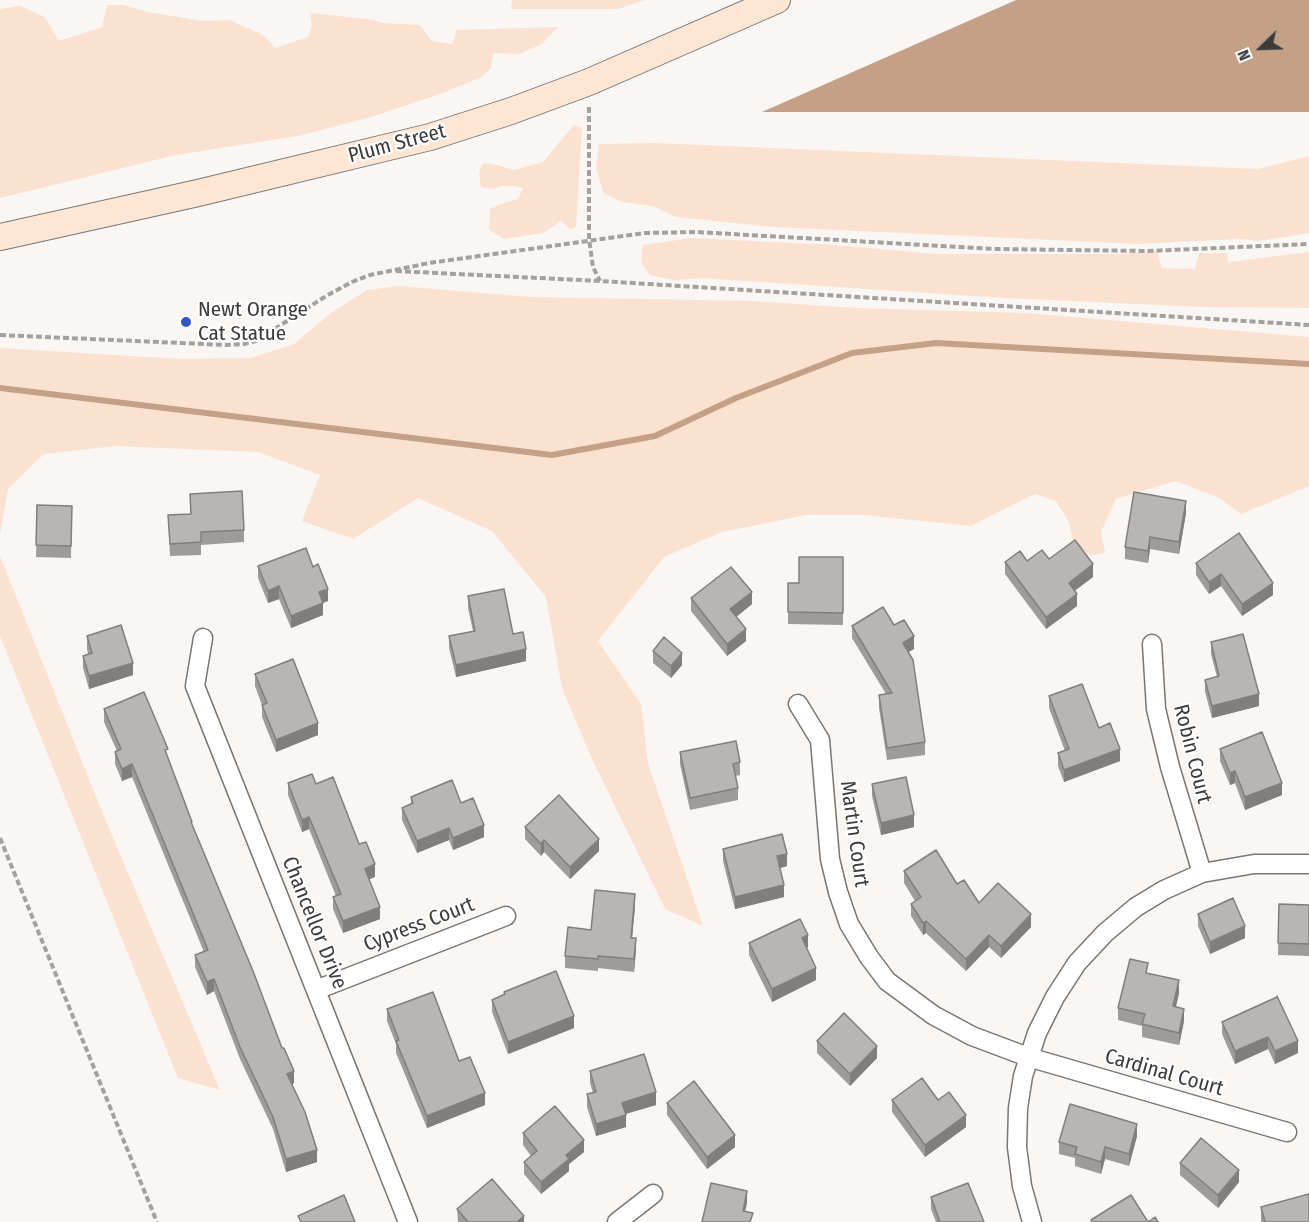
<!DOCTYPE html>
<style>
body{margin:0}
#map{position:relative;width:1309px;height:1222px;overflow:hidden;background:#f9f6f4;font-family:"Fira Sans Condensed",sans-serif}
canvas{display:block}
.north{position:absolute;left:1231px;top:18px;width:60px;height:60px;-webkit-text-stroke:4px #fff;paint-order:stroke;rotate:247deg;font-size:16px;font-weight:700;line-height:24px;text-align:center;color:#3c3b3a}
.north::after{content:'';display:block;margin:auto;width:21px;height:27px;background:#3c3b3a;clip-path:polygon(50% 0,100% 100%,50% 72%,0 100%)}
</style>
<div id="map">
<canvas width="1309" height="1222"></canvas>
<div class="north">N</div>
</div>
<script>
const c = document.querySelector('canvas').getContext('2d');
c.lineJoin = 'round';
function paint(path, color) { c.fillStyle = color; c.fill(path, 'evenodd'); }
const toPath = rows => new Path2D(rows.map(r => 'M' + r).join(''));
function strokePath(path, color, width, dash) { c.strokeStyle = color; c.lineWidth = width; c.lineCap = dash ? 'butt' : 'round'; c.setLineDash(dash || []); c.stroke(path); }
function write(font, color, halo, rows, align = 'center') {
  c.font = font + ' "Fira Sans Condensed",sans-serif'; c.lineWidth = 4.5; c.setLineDash([]); c.textBaseline = 'middle'; c.strokeStyle = halo; c.fillStyle = color; for (const [text, x, y, turn = 0] of rows) {
    c.save(); c.translate(x, y); c.rotate((+turn || 0) * Math.PI / 180); c.textAlign = isNaN(turn) ? turn : align; if (halo) c.strokeText(text, 0, 0); c.fillText(text, 0, 0); c.restore();
  }
}
paint(toPath([
 [512,0,645,0,618,9,511,9],
 [107,5,124,5,147,12,204,21,230,20,265,36,275,48,308,37,312,26,310,13,375,20,382,23,420,25,432,41,452,44,457,30,558,27,542,44,519,54,493,53,491,68,482,77,443,93,371,117,298,136,176,155,0,198,0,9,20,6,45,17,59,41,102,27],
 [574,125,582,127,576,227,570,229,561,221,543,233,504,239,489,230,490,209,501,204,518,199,523,188,514,186,501,186,492,189,481,187,479,172,483,163,497,165,514,170,543,162],
 [655,143,1258,169,1309,156,1309,233,1260,241,1239,239,1138,244,774,227,676,217,652,206,623,202,604,194,596,169,599,144],
 [691,238,836,245,935,254,1123,254,1157,251,1162,268,1195,269,1199,253,1227,253,1228,262,1309,252,1309,308,1203,307,1005,298,701,278,674,280,650,275,641,263,643,245],
 [399,286,531,297,752,301,857,308,1026,313,1309,337,1309,486,1241,514,1219,498,1176,481,1116,499,1101,532,1105,552,1091,556,1073,541,1069,522,1056,501,1035,494,971,526,864,515,806,515,722,532,664,557,598,641,641,704,648,763,703,926,665,909,592,759,562,688,546,597,492,531,418,498,353,539,302,521,320,475,258,452,115,446,44,454,8,489,0,535,0,348,181,359,251,358,294,344,331,313,367,290],
 [0,556,103,814,220,1090,178,1078,0,636]
]), '#fbe2d0');
paint(toPath([
 [1016,0,1309,0,1309,112,762,112]
]), '#c4a087');
strokePath(toPath([
 [0,388,552,455,655,436,736,398,852,353,936,343,1309,364]
]), '#c4a087', 6);
const street = toPath([
 [203,638,195,686,408,1222],
 [1152,644,1156,709,1170,767,1202,873],
 [798,704,820,740,830,859,838,892,849,924,869,957,887,981,933,1015,972,1036,1028,1057,1287,1132],
 [316,990,506,916],
 [617,1222,653,1194],
 [1032,1222,1022,1186,1017,1147,1018,1108,1023,1076,1037,1033,1055,997,1077,963,1105,933,1136,907,1164,890,1202,873,1254,864,1309,864]
]);
const secondary = toPath([
 [0,237,198,193,430,137,511,111,589,82,777,0]
]);
strokePath(street, '#797674', 21);
strokePath(secondary, '#797674', 28);
strokePath(toPath([
 [589,107,589,239,593,267,600,281],
 [396,271,600,281,1309,325],
 [0,335,226,345,244,344,256,341,326,296,352,282,370,275,429,263,645,233,697,232,994,249,1148,251,1309,244],
 [0,838,157,1222]
]), '#a3a1a0', 4, [6, 3]);
strokePath(street, '#fff', 18);
strokePath(secondary, '#fee6d5', 26);
paint(toPath([
 [190,494,244,530,244,542,201,545,201,555,170,556,168,515,190,514],
 [37,505,72,506,71,558,36,557],
 [1186,513,1179,554,1150,549,1148,563,1125,559,1125,547],
 [843,557,843,625,788,624,788,583,799,583],
 [1049,559,1093,577,1074,591,1077,606,1046,629,1005,574,1005,562],
 [1196,563,1273,595,1242,616,1221,586,1209,594,1196,575],
 [258,566,313,567,328,601,323,603,323,615,291,628,279,599,268,603,258,578],
 [468,596,526,661,456,677,449,648,449,636,473,631,468,608],
 [691,598,752,604,736,617,746,641,727,656,691,611],
 [894,625,914,649,908,652,925,742,925,755,887,760,879,708,879,695,886,694,852,638,852,626],
 [87,636,133,675,89,689,83,668,83,656,88,654,87,649],
 [1211,642,1259,706,1212,718,1205,692,1205,680,1217,677,1211,654],
 [653,651,682,665,671,678,653,663],
 [255,674,318,735,276,752,262,717,262,705,255,686],
 [1049,696,1120,761,1064,782,1058,766,1058,753,1065,751,1049,708],
 [104,709,168,759,192,826,294,1083,292,1084,317,1162,286,1172,273,1129,240,1059,214,991,207,995,195,967,195,955,204,952,132,777,122,781,115,764,115,752,117,751,104,722],
 [1220,749,1282,795,1245,810,1235,783,1230,785,1220,761],
 [680,752,740,762,740,775,735,776,738,788,738,800,690,810,680,764],
 [288,783,316,784,359,844,375,877,369,879,380,919,343,933,333,909,333,897,336,896,309,829,302,832,288,795],
 [872,784,914,827,881,835,872,796],
 [411,797,461,803,484,837,453,850,449,840,417,853,402,820,402,808,411,804],
 [525,827,599,851,570,879,544,852,541,856,525,839],
 [723,849,787,866,780,868,784,897,735,909,723,861],
 [904,871,957,884,979,903,1031,927,1001,958,989,947,966,971,926,933,923,935,911,916,911,904,915,901,904,883],
 [1279,904,1309,905,1309,956,1278,955],
 [635,906,632,938,636,950,634,972,598,968,598,971,565,968,565,956,591,930],
 [1198,914,1245,938,1210,954,1198,926],
 [749,943,808,947,807,948,816,980,772,1002,749,955],
 [1148,973,1179,993,1176,1007,1184,1021,1179,1045,1142,1037,1142,1026,1118,1020,1118,1008],
 [504,992,574,1028,508,1054,492,1012,492,1000,504,995],
 [1277,997,1298,1053,1275,1064,1268,1049,1235,1064,1222,1034,1222,1022],
 [387,1009,485,1105,427,1128,396,1053,396,1044,387,1021],
 [817,1041,877,1058,850,1086,817,1053],
 [590,1071,656,1105,625,1114,626,1127,596,1136,587,1107,587,1094,593,1093,590,1083],
 [892,1100,938,1100,966,1127,925,1157,892,1112],
 [667,1103,735,1147,707,1169,667,1115],
 [523,1133,584,1152,569,1164,569,1171,541,1194,524,1174,524,1162,531,1156,523,1145],
 [1137,1136,1129,1166,1105,1159,1101,1174,1075,1166,1075,1158,1059,1154,1059,1142],
 [1180,1163,1239,1182,1218,1208,1180,1175],
 [931,1197,984,1222,936,1222,931,1209],
 [1261,1207,1309,1222,1261,1222],
 [457,1209,524,1222,458,1222]
]), '#9e9c9a');
paint(toPath([
 [1186,501,1186,513,1179,554,1179,542],
 [1150,537,1150,549,1148,563,1148,551],
 [1093,564,1093,577,1069,595,1069,583],
 [1221,574,1221,586,1209,594,1209,582],
 [1273,583,1273,595,1242,616,1242,604],
 [279,586,279,599,268,603,268,591],
 [328,589,328,601,319,604,319,592],
 [752,592,752,604,730,622,730,609],
 [1077,594,1077,606,1046,629,1046,617],
 [323,603,323,615,291,628,291,616],
 [746,629,746,641,727,656,727,644],
 [914,636,914,649,903,655,903,643],
 [526,649,526,661,456,677,456,665],
 [682,653,682,665,671,678,671,666],
 [133,663,133,675,89,689,89,676],
 [1259,694,1259,706,1212,718,1212,706],
 [318,723,318,735,276,752,276,740],
 [1120,749,1120,761,1064,782,1064,770],
 [132,764,132,777,122,781,122,769],
 [1235,771,1235,783,1230,785,1230,773],
 [1282,783,1282,795,1245,810,1245,797],
 [914,815,914,827,881,835,881,823],
 [309,817,309,829,302,832,302,820],
 [484,825,484,837,453,850,453,838],
 [449,828,449,840,417,853,417,841],
 [599,839,599,851,570,879,570,867],
 [544,840,544,852,541,856,541,844],
 [787,854,787,866,777,869,777,856],
 [375,864,375,877,365,881,365,869],
 [784,885,784,897,735,909,735,897],
 [635,894,635,906,631,950,631,938],
 [380,907,380,919,343,933,343,921],
 [1031,914,1031,927,1001,958,1001,946],
 [926,921,926,933,923,935,923,923],
 [1245,926,1245,938,1210,954,1210,942],
 [808,935,808,947,802,950,802,938],
 [989,935,989,947,966,971,966,959],
 [636,938,636,950,634,972,634,959],
 [816,968,816,980,772,1002,772,989],
 [214,979,214,991,207,995,207,982],
 [1179,980,1179,993,1173,1018,1173,1006],
 [1184,1009,1184,1021,1179,1045,1179,1033],
 [574,1016,574,1028,508,1054,508,1042],
 [1268,1037,1268,1049,1235,1064,1235,1051],
 [1298,1041,1298,1053,1275,1064,1275,1051],
 [877,1046,877,1058,850,1086,850,1074],
 [294,1071,294,1083,287,1087,287,1074],
 [656,1092,656,1105,622,1115,622,1103],
 [485,1093,485,1105,427,1128,427,1116],
 [626,1115,626,1127,596,1136,596,1124],
 [966,1115,966,1127,925,1157,925,1145],
 [1137,1124,1137,1136,1129,1166,1129,1154],
 [735,1135,735,1147,707,1169,707,1157],
 [584,1140,584,1152,569,1164,569,1171,541,1194,541,1182,566,1155],
 [1105,1147,1105,1159,1101,1174,1101,1162],
 [317,1150,317,1162,286,1172,286,1159],
 [1239,1170,1239,1182,1218,1208,1218,1195],
 [747,1191,747,1203,743,1222,743,1211],
 [524,1216,524,1222,517,1222]
]), '#817f7d');
const building = toPath([
 [242,491,244,530,201,532,201,542,170,544,168,515,191,514,190,494,242,491],
 [1134,492,1186,501,1179,542,1150,537,1148,551,1125,547,1134,492],
 [37,505,72,506,71,546,36,545,37,505],
 [1239,533,1273,583,1242,604,1221,574,1209,582,1196,563,1239,533],
 [1075,540,1093,564,1069,583,1077,594,1046,617,1005,562,1020,551,1027,561,1042,550,1049,559,1075,540],
 [306,548,313,567,318,564,328,589,319,592,323,603,291,616,279,586,268,591,258,566,306,548],
 [799,557,843,557,843,613,788,612,788,583,799,583,799,557],
 [731,567,752,592,730,609,746,629,727,644,691,598,731,567],
 [504,589,513,634,523,632,526,649,456,665,449,636,475,631,468,596,504,589],
 [883,607,894,625,904,620,914,636,903,643,913,660,925,742,887,748,879,695,892,693,852,626,883,607],
 [121,625,133,663,89,676,83,656,92,653,87,636,121,625],
 [1243,634,1259,694,1212,706,1205,680,1219,676,1211,642,1243,634],
 [664,637,682,653,671,666,653,651,664,637],
 [293,659,318,723,276,740,262,705,267,703,255,674,293,659],
 [1082,684,1099,728,1110,723,1120,749,1064,770,1058,753,1069,749,1049,696,1082,684],
 [144,692,168,749,165,750,192,822,191,822,253,971,282,1048,284,1048,294,1071,287,1074,305,1112,317,1150,286,1159,273,1117,240,1047,214,979,207,982,195,955,208,950,132,764,122,769,115,752,121,749,104,709,144,692],
 [1262,732,1282,783,1245,797,1235,771,1230,773,1220,749,1262,732],
 [736,741,740,762,733,764,738,788,690,798,680,752,736,741],
 [312,774,316,784,333,777,359,844,366,842,375,864,365,869,380,907,343,921,333,897,341,894,309,817,302,820,288,783,312,774],
 [906,777,914,815,881,823,872,784,906,777],
 [452,780,461,803,473,798,484,825,453,838,449,828,417,841,402,808,413,803,411,797,452,780],
 [559,795,599,839,570,867,544,840,541,844,525,827,559,795],
 [782,834,787,854,777,856,784,885,735,897,723,849,782,834],
 [936,850,957,884,964,880,979,903,998,883,1031,914,1001,946,989,935,966,959,926,921,923,923,911,904,921,897,904,871,936,850],
 [595,890,635,894,631,938,636,938,634,959,598,956,598,959,565,956,568,927,591,930,595,890],
 [1233,898,1245,926,1210,942,1198,914,1233,898],
 [1279,904,1309,905,1309,944,1278,943,1279,904],
 [800,919,808,935,802,938,816,968,772,989,749,943,800,919],
 [1130,959,1148,963,1146,973,1179,980,1173,1006,1184,1009,1179,1033,1142,1024,1145,1014,1118,1008,1130,959],
 [556,971,574,1016,508,1042,492,1000,505,994,504,992,556,971],
 [433,992,459,1061,470,1057,485,1093,427,1116,396,1041,399,1040,387,1009,433,992],
 [1277,996,1298,1041,1275,1051,1268,1037,1235,1051,1222,1022,1277,997,1277,996],
 [844,1013,877,1046,850,1074,817,1041,844,1013],
 [644,1054,656,1092,622,1103,626,1115,596,1124,587,1094,596,1092,590,1071,644,1054],
 [922,1078,938,1100,949,1092,966,1115,925,1145,892,1100,922,1078],
 [694,1081,735,1135,707,1157,667,1103,694,1081],
 [1070,1104,1137,1124,1129,1154,1105,1147,1101,1162,1075,1154,1077,1147,1059,1142,1070,1104],
 [555,1106,584,1140,566,1155,569,1159,541,1182,524,1162,537,1151,523,1133,555,1106],
 [1201,1138,1239,1170,1218,1195,1180,1163,1201,1138],
 [492,1179,524,1216,517,1222,468,1222,457,1209,492,1179],
 [711,1183,747,1191,743,1211,753,1213,750,1222,702,1222,711,1183],
 [968,1183,984,1222,940,1222,931,1197,968,1183],
 [1309,1194,1309,1222,1265,1222,1261,1207,1309,1194],
 [344,1195,355,1222,301,1222,298,1216,344,1195],
 [1131,1195,1148,1222,1155,1217,1158,1222,1092,1222,1091,1220,1131,1195]
]);
paint(building, '#b8b5b3');
strokePath(building, '#817f7d', 1.5);
for (const [x, y, r, color] of [
 [186,322,6,"#3255c6"]
]) { const dot = new Path2D(); dot.arc(x, y, r, 0, 2 * Math.PI); c.fillStyle = color; c.fill(dot); strokePath(dot, '#fff', 2); }
write('21px', '#3c3b3a', '#fff', [
 ["Plum Street",397,144,-15],
 ["Robin Court",1192,754,76],
 ["Martin Court",854,834,82],
 ["Chancellor Drive",314,923,68],
 ["Cypress Court",419,925,-21],
 ["Cardinal Court",1164,1073,16]
]);
write('21px', '#3c3b3a', '#fff', [
 ["Newt Orange",198,310],
 ["Cat Statue",198,334]
], 'left');
</script>
